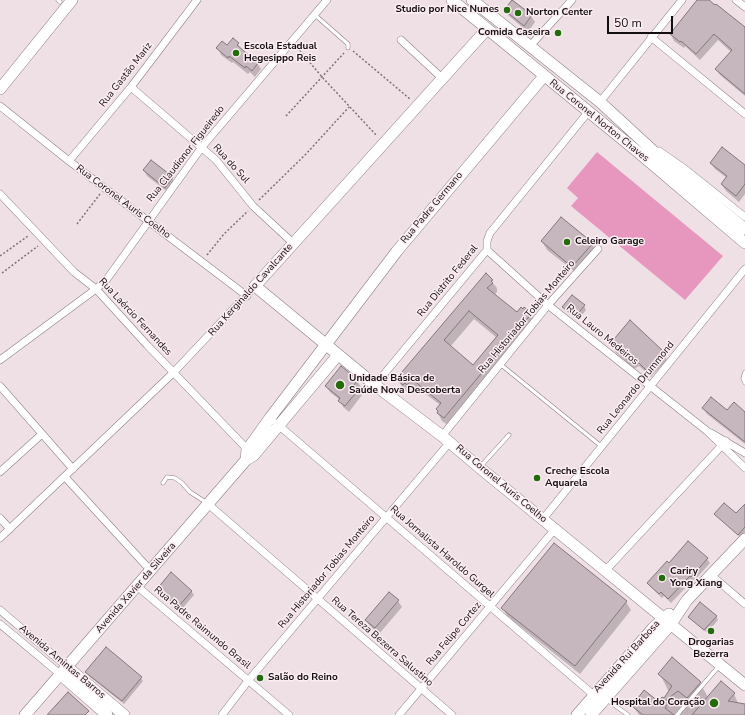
<!DOCTYPE html>
<meta charset="utf-8">
<style>
body{margin:0}
#map{position:relative;width:745px;height:715px;overflow:hidden;background:#efe0e6;font-family:"Nunito Sans",sans-serif}
canvas{display:block}
.scale{position:absolute;left:607px;top:16px;width:66px;height:18px;box-sizing:border-box;border:2px solid #120d0f;border-top:0;padding-left:5px;font-size:12px;line-height:14px;white-space:nowrap;color:#120d0f;-webkit-text-stroke:3px #fcedf3;paint-order:stroke}
</style>
<div id="map">
<canvas width="745" height="715"></canvas>
<div class="scale">50 m</div>
</div>
<script>
const c = document.querySelector('canvas').getContext('2d');
c.lineJoin = 'round';
function paint(path, color) { c.fillStyle = color; c.fill(path, 'evenodd'); }
const toPath = rows => new Path2D(rows.map(r => 'M' + r).join(''));
function strokePath(path, color, width, dash) { c.strokeStyle = color; c.lineWidth = width; c.lineCap = dash ? 'butt' : 'round'; c.setLineDash(dash || []); c.stroke(path); }
function write(font, color, halo, rows, align = 'center') {
  c.font = font + ' "Nunito Sans",sans-serif'; c.lineWidth = 3; c.setLineDash([]); c.textBaseline = 'middle'; c.strokeStyle = halo; c.fillStyle = color; for (const [text, x, y, turn = 0] of rows) {
    c.save(); c.translate(x, y); c.rotate((+turn || 0) * Math.PI / 180); c.textAlign = isNaN(turn) ? turn : align; if (halo) c.strokeText(text, 0, 0); c.fillText(text, 0, 0); c.restore();
  }
}
paint(toPath([
 [597,152,723,256,685,300,571,206,578,198,567,188]
]), '#e797bd');
paint(toPath([
 [513,0,531,16,535,22,528,32,509,16,505,10],
 [698,0,708,0,745,28,745,96,720,75,716,69,731,52,718,40,700,60,685,46,684,48,674,41,671,34],
 [238,44,241,50,257,63,261,69,255,77,250,72,248,74,233,62,232,63,221,55,218,48],
 [151,161,172,178,176,184,169,193,147,176,144,170],
 [711,163,745,166,745,194,739,202,726,191,722,185,727,178,715,169],
 [542,241,592,244,597,252,578,274,547,250],
 [486,275,497,288,497,292,494,295,517,314,531,313,535,322,449,426,442,421,438,413,440,405,417,387,412,393,410,391,408,393,402,387,398,379],
 [474,319,497,338,473,366,450,347],
 [584,306,586,310,578,320,564,307],
 [630,322,663,352,667,360,651,377,639,366,634,369,616,353,611,344],
 [357,381,361,387,359,390,362,395,349,412,343,407,340,400,330,392,326,386],
 [703,408,745,413,745,444,707,414],
 [745,505,745,533,741,538,716,514,737,514],
 [707,559,710,563,694,581,693,580,671,603,664,596,662,598,648,584,669,564],
 [158,589,191,591,194,595,181,610],
 [398,601,402,607,379,634,370,626,366,620],
 [626,602,631,610,580,674,507,616,503,608],
 [716,616,718,620,707,633,689,617],
 [86,672,141,678,143,681,124,704,89,676],
 [660,674,700,683,708,697,721,683,734,694,738,703,745,706,745,715,639,715,633,706,659,704,669,692]
]), '#0003');
const building = toPath([
 [512,0,532,15,524,26,504,10,512,0],
 [697,0,709,0,715,5,716,4,745,27,745,94,715,69,732,50,714,34,696,54,681,41,680,42,670,34,697,0],
 [233,38,239,43,237,45,258,63,252,71,246,66,245,68,229,56,228,58,216,48,222,41,227,45,233,38],
 [722,147,745,165,745,184,736,196,721,184,727,176,710,163,722,147],
 [151,160,173,177,165,188,143,170,151,160],
 [561,217,593,243,572,267,541,241,561,217],
 [486,273,493,280,491,281,493,283,487,288,517,312,521,307,523,309,524,307,532,313,444,418,437,413,438,411,436,409,441,403,412,379,407,385,405,383,403,385,396,379,486,273],
 [469,311,498,335,473,365,444,340,469,311],
 [572,295,585,305,575,317,562,307,572,295],
 [630,320,663,351,646,370,634,358,629,361,610,344,630,320],
 [341,366,358,380,354,385,359,389,345,406,338,401,340,398,325,386,341,366],
 [711,397,727,410,734,402,745,412,745,442,702,408,711,397],
 [724,503,736,513,745,504,745,527,738,535,714,514,724,503],
 [688,541,708,558,691,577,690,576,668,599,661,592,659,594,647,583,667,561,669,563,688,541],
 [554,543,627,601,575,666,501,608,554,543],
 [171,572,192,591,178,607,157,589,171,572],
 [389,592,399,600,375,628,365,620,389,592],
 [700,602,717,616,704,630,688,617,700,602],
 [106,647,142,677,122,701,85,672,106,647],
 [672,657,701,682,687,698,678,691,666,700,669,702,665,708,674,715,643,715,632,706,644,690,659,702,662,697,664,698,672,686,658,674,672,657],
 [721,681,735,693,728,701,745,704,745,715,692,715,721,681],
 [68,692,89,711,85,715,47,715,68,692]
]);
paint(building, '#c5b7bd');
strokePath(building, '#83767c', 1);
const lane = toPath([
 [58,0,60,2],
 [315,15,348,44,348,48],
 [500,364,601,446],
 [745,372,743,378,745,383],
 [480,467,509,435],
 [163,483,167,477,175,478,182,483,190,492,207,503],
 [606,699,628,715],
 [677,715,719,666]
]);
const street = toPath([
 [736,0,745,7],
 [651,37,745,114],
 [401,40,443,79],
 [530,46,572,0],
 [131,87,216,160,253,206,293,243],
 [600,102,682,0],
 [0,106,69,161,247,296],
 [659,151,685,169,745,217],
 [69,161,131,87,197,0],
 [0,194,74,272,96,289,147,345,250,452],
 [487,250,548,305,707,431,745,468],
 [0,360,96,289,107,279,202,147,327,0],
 [375,385,487,250,487,241,490,233,589,111],
 [0,386,73,469],
 [276,423,596,697],
 [711,433,745,453],
 [442,436,548,305,598,249],
 [0,472,42,434],
 [65,477,151,571],
 [208,504,452,715],
 [0,518,10,529],
 [543,519,745,269],
 [0,538,173,373,255,286],
 [606,570,726,441],
 [711,575,745,604],
 [138,587,289,715],
 [0,610,66,666],
 [0,624,60,674],
 [222,715,248,681,450,442],
 [399,715,555,529]
]);
const secondary = toPath([
 [452,0,638,152,745,243],
 [472,0,600,102,675,171,745,229],
 [487,29,255,286,375,385,442,436,480,468,745,685],
 [0,89,72,0],
 [246,460,247,450,270,418,397,251,544,76],
 [66,666,124,715],
 [60,674,107,715],
 [25,715,246,460,254,455,338,355],
 [577,715,653,628,669,614],
 [591,715,671,624,687,600,745,539]
]);
strokePath(lane, '#8b7e83', 4.5);
strokePath(street, '#8b7e83', 8);
strokePath(secondary, '#8b7e83', 12);
strokePath(toPath([
 [297,47,322,77,377,136],
 [353,51,410,99],
 [286,116,344,53],
 [259,200,306,154,349,107],
 [77,224,100,194],
 [207,255,224,234,248,211],
 [0,256,28,236],
 [2,273,38,246]
]), '#7d7377', 1.5, [2, 2]);
strokePath(lane, '#fff', 3.5);
strokePath(street, '#fff', 7);
strokePath(secondary, '#fff', 11);
for (const [x, y, r, color] of [
 [507,10,4,"#226c0b"],
 [518,13,4,"#226c0b"],
 [558,33,4,"#226c0b"],
 [236,53,4,"#226c0b"],
 [567,242,4,"#226c0b"],
 [340,385,5,"#226c0b"],
 [537,478,4,"#226c0b"],
 [662,578,4,"#226c0b"],
 [711,631,4,"#226c0b"],
 [260,678,4,"#226c0b"],
 [714,703,5,"#226c0b"]
]) { const dot = new Path2D(); dot.arc(x, y, r, 0, 2 * Math.PI); c.fillStyle = color; c.fill(dot); strokePath(dot, '#fcedf3', 1.5); }
write('bold 10px', '#120d0f', '#fcedf3', [
 ["Studio por Nice Nunes",499,10,"right"],
 ["Norton Center",526,13],
 ["Comida Caseira",550,33,"right"],
 ["Escola Estadual",244,47],
 ["Hegesippo Reis",244,59],
 ["Celeiro Garage",575,242],
 ["Unidade Básica de",349,379],
 ["Saúde Nova Descoberta",349,391],
 ["Creche Escola",545,472],
 ["Aquarela",545,484],
 ["Cariry",670,572],
 ["Yong Xiang",670,584],
 ["Drogarias",711,643,"center"],
 ["Bezerra",711,655,"center"],
 ["Salão do Reino",268,678],
 ["Hospital do Coração",705,703,"right"]
], 'left');
write('10px', '#120d0f', '#fcedf3', [
 ["Rua Gastão Mariz",126,75,-52],
 ["Rua Coronel Norton Chaves",599,121,39],
 ["Rua Claudionor Figueiredo",186,154,-52],
 ["Rua do Sul",231,164,48],
 ["Rua Coronel Auris Coelho",123,202,37],
 ["Rua Padre Germano",432,208,-50],
 ["Rua Distrito Federal",448,281,-51],
 ["Rua Kerginaldo Cavalcante",251,290,-48],
 ["Rua Laércio Fernandes",135,317,47],
 ["Rua Historiador Tobias Monteiro",527,317,-50],
 ["Rua Lauro Medeiros",602,335,39],
 ["Rua Leonardo Drummond",636,388,-51],
 ["Rua Coronel Auris Coelho",501,484,40],
 ["Rua Jornalista Haroldo Gurgel",442,552,41],
 ["Rua Historiador Tobias Monteiro",327,572,-50],
 ["Avenida Xavier da Silveira",136,588,-49],
 ["Rua Padre Raimundo Brasil",202,628,40],
 ["Rua Felipe Cortez",454,634,-50],
 ["Rua Tereza Bezerra Salustino",382,642,41],
 ["Avenida Rui Barbosa",627,657,-48],
 ["Avenida Amintas Barros",62,662,40]
]);
</script>
